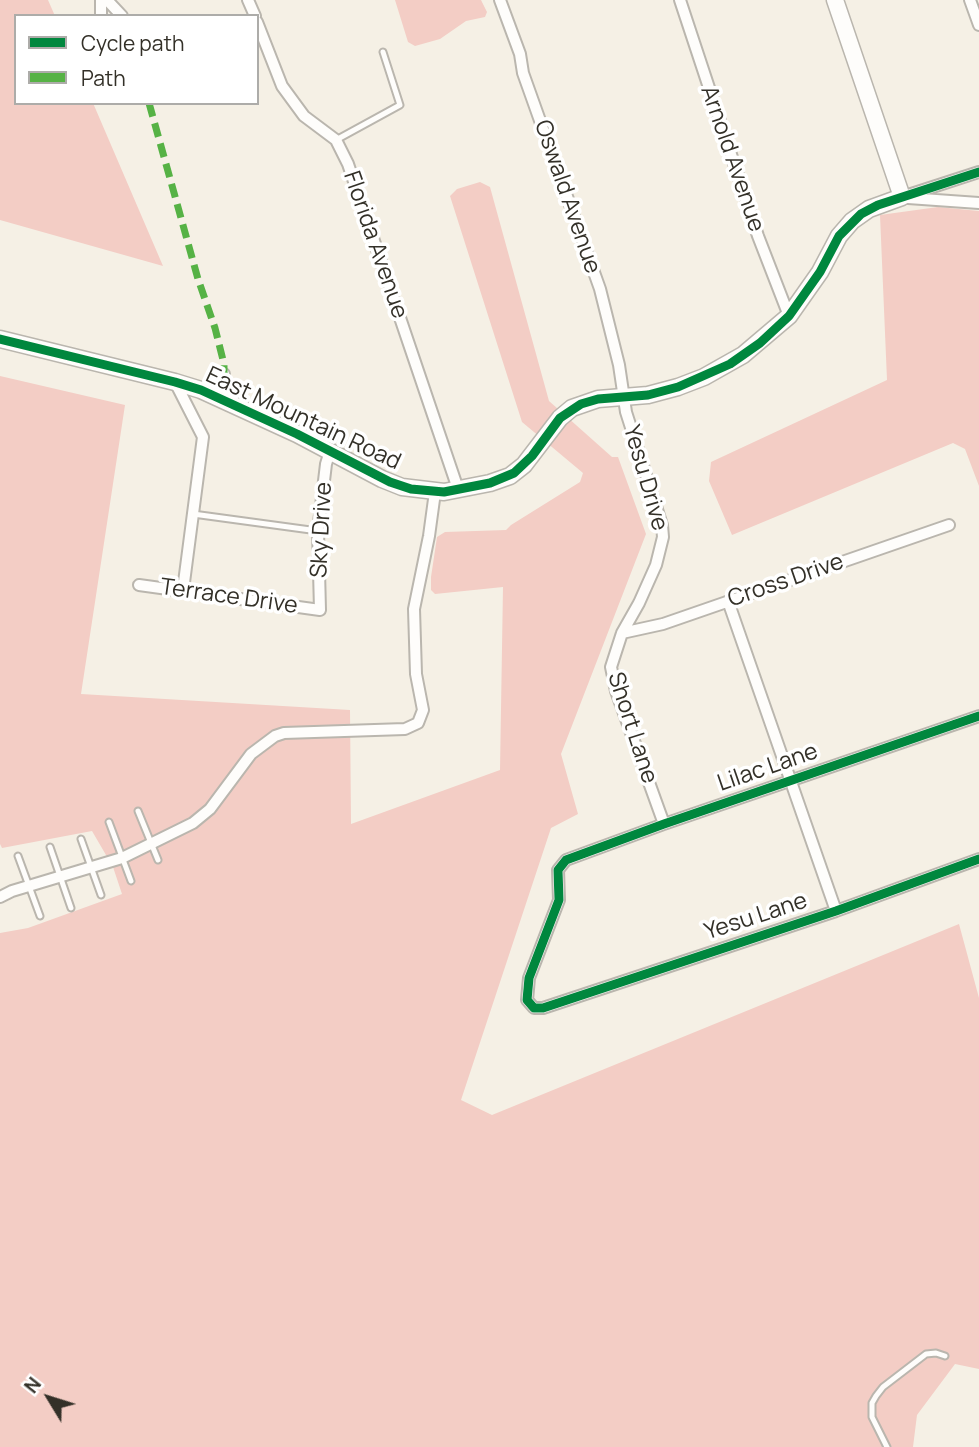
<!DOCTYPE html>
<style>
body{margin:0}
#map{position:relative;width:979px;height:1447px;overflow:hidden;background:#f5f0e5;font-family:Manrope,sans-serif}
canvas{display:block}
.legend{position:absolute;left:14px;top:14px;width:245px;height:91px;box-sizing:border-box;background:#fff;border:2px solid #adaca9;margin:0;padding:9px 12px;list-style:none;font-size:21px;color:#333028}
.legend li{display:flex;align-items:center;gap:14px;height:35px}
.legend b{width:35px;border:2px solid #adaca9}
.north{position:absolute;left:14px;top:1363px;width:70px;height:70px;-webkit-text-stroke:5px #fff;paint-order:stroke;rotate:308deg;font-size:19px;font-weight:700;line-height:28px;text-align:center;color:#333028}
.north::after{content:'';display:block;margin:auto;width:24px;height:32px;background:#333028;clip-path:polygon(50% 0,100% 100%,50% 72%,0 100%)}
</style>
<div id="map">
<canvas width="979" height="1447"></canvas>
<ul class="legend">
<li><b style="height:9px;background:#00873e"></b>Cycle path</li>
<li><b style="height:9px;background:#56b245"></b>Path</li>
</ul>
<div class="north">N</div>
</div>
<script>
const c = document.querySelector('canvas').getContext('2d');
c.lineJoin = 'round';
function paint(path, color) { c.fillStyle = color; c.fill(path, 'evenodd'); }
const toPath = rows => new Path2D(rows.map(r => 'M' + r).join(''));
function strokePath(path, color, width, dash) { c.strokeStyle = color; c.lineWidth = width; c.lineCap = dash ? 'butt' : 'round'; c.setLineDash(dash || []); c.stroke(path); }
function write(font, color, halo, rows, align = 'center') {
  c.font = font + ' Manrope,sans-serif'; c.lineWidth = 7; c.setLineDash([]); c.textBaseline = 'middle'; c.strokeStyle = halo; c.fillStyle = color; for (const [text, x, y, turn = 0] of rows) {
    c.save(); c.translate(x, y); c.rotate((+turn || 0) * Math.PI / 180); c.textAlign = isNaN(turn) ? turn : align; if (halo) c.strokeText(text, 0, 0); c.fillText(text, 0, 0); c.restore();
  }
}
paint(toPath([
 [0,0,48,0,55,16,16,16,16,103,93,103,163,266,0,220],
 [395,0,481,0,487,12,485,17,466,21,440,39,415,46,408,42],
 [480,182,490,187,549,401,612,457,618,457,646,534,561,754,578,814,551,828,461,1100,492,1115,959,924,979,998,979,1369,955,1364,917,1415,913,1447,0,1447,0,933,28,928,122,894,113,867,92,831,2,848,0,844,0,376,125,405,81,694,350,710,351,824,500,770,503,587,435,594,431,590,431,577,437,537,445,532,506,530,511,525,580,482,583,473,522,422,450,196,457,189],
 [938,207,979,211,979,486,965,449,953,443,732,535,709,481,711,462,887,380,880,215]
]), '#f3cdc5');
const lane = toPath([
 [336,140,400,105,383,52],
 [193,514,318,531],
 [138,811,158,860],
 [109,822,131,881],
 [81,839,101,895],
 [50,847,71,908],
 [18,856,40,916],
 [887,1447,872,1417,872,1403,876,1396,883,1387,926,1354,936,1353,945,1356]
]);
const street = toPath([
 [107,0,122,16],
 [248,0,255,16],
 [500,0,520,54,523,73,600,289,619,365,626,412,662,525,663,537,656,565,639,603,622,633,611,667,616,691,664,824],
 [680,0,758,236,789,316],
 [970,0,979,25],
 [101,16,101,0],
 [257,22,282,86,304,116,336,140,348,164,458,489],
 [902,197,979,172],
 [908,198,979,203],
 [175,382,203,437,183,590],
 [219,397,224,385,224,374],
 [139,585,320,610,318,531,326,464,330,451],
 [728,601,836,911],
 [622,633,663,624,949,525],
 [979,716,664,824,566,860,558,870,559,900,529,978,527,1000,534,1008,543,1008,836,911,979,859],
 [0,897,12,891,122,858,193,823,210,809,251,754,275,736,284,733,405,729,418,723,423,710,416,674,414,609,429,536,435,492]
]);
const secondary = toPath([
 [0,339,175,382,201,390,297,434,382,479,402,487,444,492,490,483,510,476,524,465,560,418,572,408,598,399,648,395,678,387,704,377,743,355,789,316,820,272,839,236,852,221,869,209,902,197,835,0]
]);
strokePath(lane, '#bab6ae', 9);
strokePath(street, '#bab6ae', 14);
strokePath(secondary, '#bab6ae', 19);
strokePath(lane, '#fefdfb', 5);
strokePath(street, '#fefdfb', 10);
strokePath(secondary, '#fefdfb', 16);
strokePath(toPath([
 [149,103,198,279,215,328,224,364,224,374]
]), '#56b245', 7, [14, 7]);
strokePath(toPath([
 [0,339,175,382,201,390,297,434,390,482,411,489,444,492,490,483,514,473,532,456,560,418,581,404,598,399,648,395,678,387,730,364,760,343,789,316,820,272,839,236,861,214,878,205,979,172],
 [979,716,664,824,566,860,558,870,559,900,529,978,527,1000,534,1008,543,1008,836,911,979,859]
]), '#00873e', 9);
write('23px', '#333028', '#fff', [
 ["Arnold Avenue",732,159,71],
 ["Oswald Avenue",567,197,71],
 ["Florida Avenue",375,245,71],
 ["East Mountain Road",303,419,25],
 ["Yesu Drive",645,478,74],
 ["Sky Drive",322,530,-87],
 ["Cross Drive",786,581,-19],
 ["Terrace Drive",229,597,8],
 ["Short Lane",632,728,72],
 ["Lilac Lane",768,768,-19],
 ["Yesu Lane",756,917,-18]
]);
</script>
